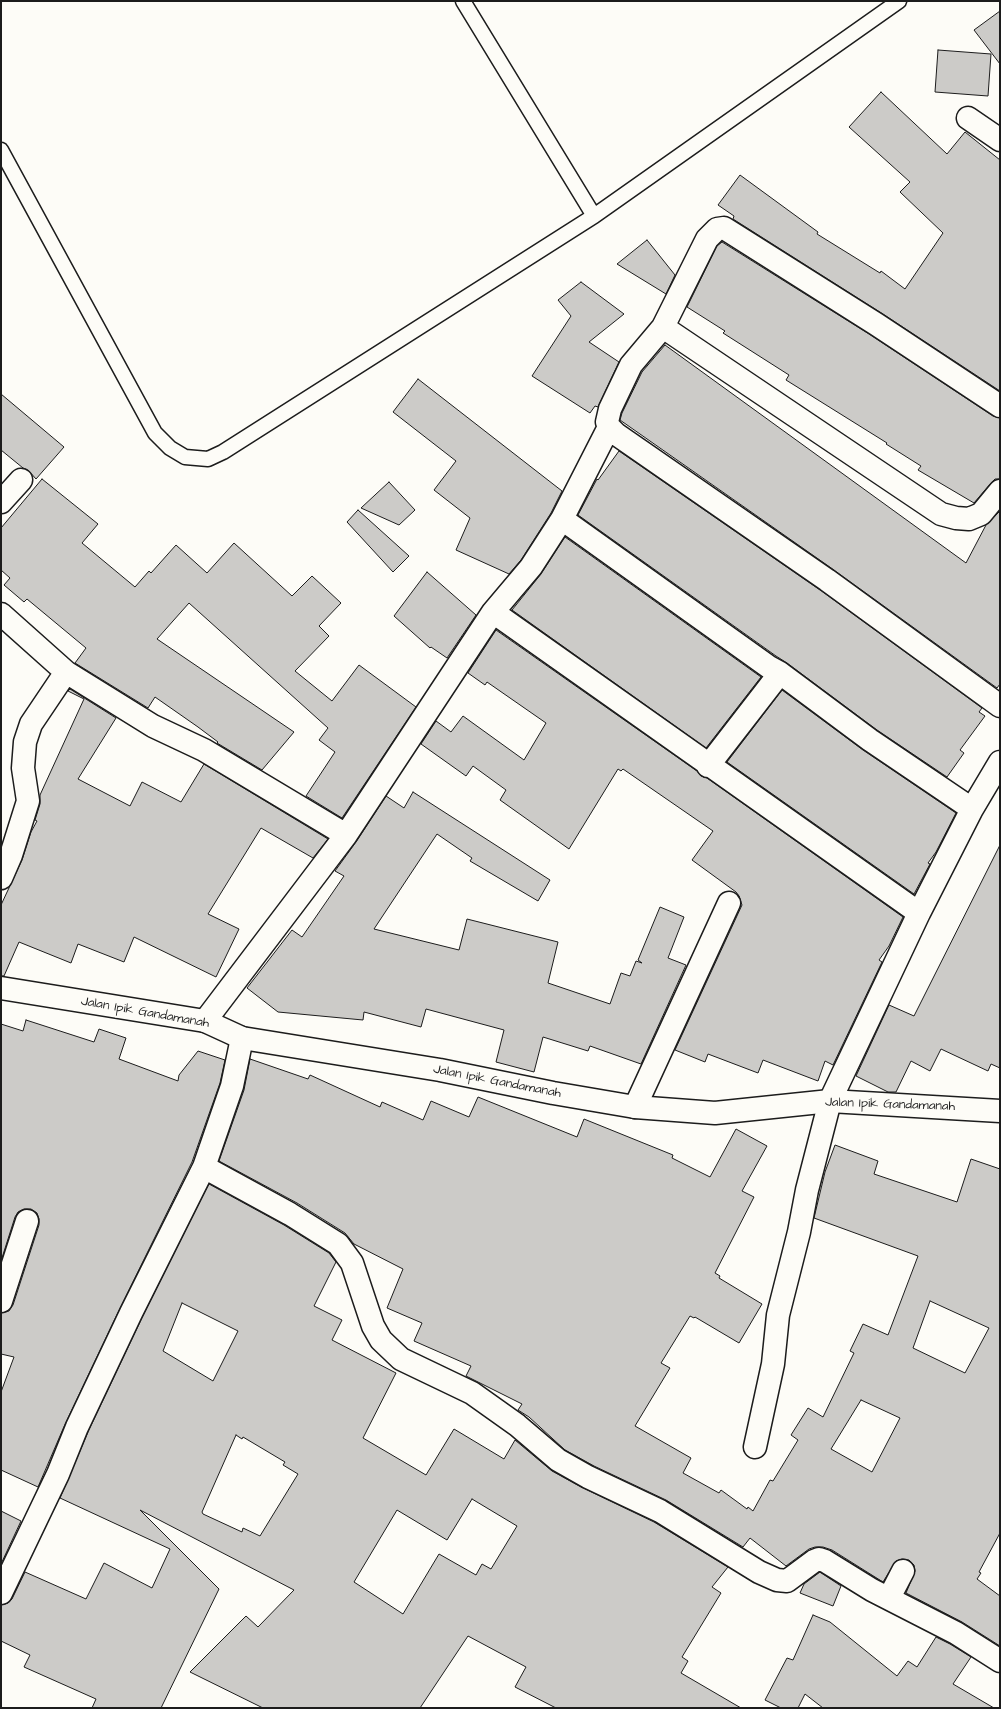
<!DOCTYPE html>
<style>
body{margin:0}
#map{position:relative;width:1001px;height:1709px;overflow:hidden;background:#fdfcf7;font-family:"Architects Daughter",sans-serif}
canvas{display:block}
.frame{position:absolute;inset:0;border:2px solid #1c1c1c;pointer-events:none}
</style>
<div id="map">
<canvas width="1001" height="1709"></canvas>
<div class="frame"></div>
</div>
<script>
const c = document.querySelector('canvas').getContext('2d');
c.lineJoin = 'round';
function paint(path, color) { c.fillStyle = color; c.fill(path, 'evenodd'); }
const toPath = rows => new Path2D(rows.map(r => 'M' + r).join(''));
function strokePath(path, color, width, dash) { c.strokeStyle = color; c.lineWidth = width; c.lineCap = dash ? 'butt' : 'round'; c.setLineDash(dash || []); c.stroke(path); }
function write(font, color, halo, rows, align = 'center') {
  c.font = font + ' "Architects Daughter",sans-serif'; c.lineWidth = 3.5; c.setLineDash([]); c.textBaseline = 'middle'; c.strokeStyle = halo; c.fillStyle = color; for (const [text, x, y, turn = 0] of rows) {
    c.save(); c.translate(x, y); c.rotate((+turn || 0) * Math.PI / 180); c.textAlign = isNaN(turn) ? turn : align; if (halo) c.strokeText(text, 0, 0); c.fillText(text, 0, 0); c.restore();
  }
}
const building = toPath([
 [1000,11,1000,64,974,30,1000,11],
 [938,50,991,54,988,96,935,92,938,50],
 [881,92,947,154,965,132,1000,160,1000,391,883,314,733,219,734,216,718,205,740,175,818,232,817,234,880,273,881,271,905,289,943,233,900,192,910,182,849,127,881,92],
 [647,240,675,275,666,294,617,264,647,240],
 [722,242,869,334,993,416,1000,418,1000,479,995,479,991,483,974,503,918,470,921,466,886,444,887,443,786,380,789,375,723,333,725,331,687,307,717,246,722,242],
 [581,282,624,314,589,342,619,362,598,407,595,406,590,413,532,376,571,316,558,300,581,282],
 [665,345,966,563,986,525,1000,511,1000,684,997,688,834,570,620,420,622,413,642,372,665,345],
 [418,379,562,491,551,513,521,560,509,574,456,550,470,518,434,490,456,461,393,412,418,379],
 [1,394,64,447,36,479,29,471,23,468,1,450,1,394],
 [619,451,820,590,982,708,979,712,985,716,960,750,964,753,947,777,877,730,787,663,776,656,578,515,597,479,598,480,619,451],
 [42,479,98,524,82,543,135,587,149,571,151,573,176,545,207,573,234,543,292,596,312,576,341,603,319,626,329,636,295,671,332,701,359,665,416,707,342,818,306,796,335,752,319,740,328,728,189,603,157,639,294,732,262,770,217,743,218,742,198,727,155,697,148,708,75,663,86,648,27,599,24,602,4,585,10,578,1,570,1,528,42,479],
 [389,482,415,510,399,525,361,508,389,482],
 [358,510,409,556,393,572,347,522,358,510],
 [565,537,761,677,706,748,512,610,541,574,565,537],
 [427,572,476,615,447,658,431,647,430,648,394,616,427,572],
 [496,630,697,771,701,776,707,778,903,917,889,946,879,960,882,962,833,1065,825,1061,818,1081,763,1060,758,1073,708,1054,705,1062,675,1050,742,905,739,896,736,892,692,860,713,831,623,769,621,771,618,769,569,849,500,800,506,790,473,766,466,776,421,744,436,721,451,732,463,716,524,760,546,723,487,682,485,685,468,673,496,630],
 [70,689,116,718,78,779,130,806,142,782,181,802,204,764,328,839,313,858,261,828,208,914,239,929,216,977,134,937,124,962,78,944,71,963,19,942,4,976,1,976,1,905,22,860,31,832,37,821,35,820,40,804,40,795,84,699,68,691,70,689],
 [782,690,863,750,956,813,936,852,928,863,930,864,914,894,727,762,782,690],
 [413,792,550,880,538,901,470,861,472,858,437,834,374,929,459,950,467,919,558,942,548,983,610,1004,621,973,630,976,636,961,642,963,638,960,660,907,684,917,668,958,686,965,641,1064,590,1046,588,1051,543,1037,534,1072,496,1062,504,1030,426,1009,421,1027,364,1012,363,1020,278,1012,247,988,292,930,302,937,344,876,335,871,356,842,386,796,404,808,413,792],
 [1000,845,1000,1068,991,1064,988,1071,941,1049,930,1071,911,1061,896,1092,888,1092,856,1076,889,1005,914,1016,1000,845],
 [26,1020,94,1042,99,1029,126,1038,119,1059,178,1081,179,1075,198,1051,225,1060,220,1083,192,1162,120,1308,66,1422,38,1487,1,1470,1,1392,14,1357,1,1354,1,1313,9,1311,13,1305,39,1225,39,1219,37,1213,31,1209,24,1209,18,1212,15,1217,1,1261,1,1024,23,1031,26,1020],
 [250,1059,308,1079,310,1075,380,1107,382,1102,423,1120,431,1101,469,1117,478,1097,577,1137,584,1119,673,1155,672,1158,710,1177,736,1129,767,1146,742,1191,754,1197,715,1273,720,1276,719,1278,762,1304,739,1343,695,1317,694,1318,690,1316,661,1363,670,1368,635,1426,691,1458,683,1473,719,1493,721,1490,747,1509,748,1507,753,1511,770,1480,773,1481,798,1440,791,1435,808,1408,823,1417,854,1353,850,1351,863,1324,888,1335,918,1256,814,1218,825,1172,835,1145,878,1161,874,1174,957,1202,971,1159,1000,1169,1000,1533,979,1572,981,1573,977,1579,1000,1596,1000,1646,962,1622,906,1593,915,1571,914,1565,909,1560,902,1559,896,1561,883,1582,832,1550,823,1547,815,1547,809,1549,786,1566,750,1538,743,1547,666,1500,594,1466,565,1450,529,1417,518,1410,522,1404,466,1376,471,1366,414,1341,422,1323,387,1308,403,1269,354,1244,345,1233,297,1203,219,1161,244,1090,250,1059],
 [930,1301,989,1328,965,1373,913,1348,930,1301],
 [861,1400,900,1418,872,1472,831,1449,861,1400],
 [209,1184,284,1225,329,1253,336,1262,314,1306,342,1320,332,1340,396,1373,363,1438,426,1475,454,1429,504,1459,515,1440,552,1471,583,1488,654,1522,728,1567,712,1587,721,1593,682,1657,688,1661,681,1673,741,1708,556,1708,515,1687,526,1667,468,1636,420,1708,263,1708,190,1672,246,1616,258,1627,294,1590,140,1510,219,1589,161,1708,92,1708,96,1699,24,1667,30,1655,1,1641,1,1605,8,1603,12,1599,25,1572,86,1599,104,1563,152,1588,170,1549,60,1498,88,1432,142,1318,209,1184],
 [182,1303,238,1331,213,1381,163,1351,182,1303],
 [236,1435,242,1439,243,1437,285,1462,283,1465,298,1474,260,1536,243,1528,242,1532,203,1514,202,1512,236,1435],
 [472,1499,517,1526,491,1569,482,1564,476,1575,439,1554,403,1614,354,1582,397,1510,447,1540,472,1499],
 [1,1511,21,1521,1,1564,1,1511],
 [820,1572,841,1586,833,1606,800,1593,804,1584,820,1572],
 [813,1615,830,1622,897,1676,908,1661,917,1667,936,1637,950,1644,971,1657,953,1684,994,1708,823,1708,805,1694,798,1708,781,1708,765,1700,787,1658,793,1660,813,1615]
]);
paint(building, '#cccbc8');
strokePath(building, '#1c1c1c', 1);
const service = toPath([
 [463,1,594,216],
 [1,150,155,433,170,448,185,457,208,459,223,452,594,216,899,1]
]);
const minor = toPath([
 [968,118,1000,140],
 [663,327,941,514,956,518,969,519,981,514,1000,491],
 [1000,406,876,324,724,228,717,229,707,239,663,327,631,365,610,409,607,422,609,427,616,434,827,580,1000,706],
 [1,502,21,480],
 [562,519,769,667,780,673,870,740,972,809],
 [493,612,919,913],
 [1,614,66,672,153,726,204,750,346,835],
 [708,766,780,673],
 [1,878,11,855,28,801,23,768,25,742,31,724,66,672],
 [205,1021,346,835,493,612,531,567,562,519,609,427],
 [635,1107,729,903],
 [204,1167,290,1214,338,1244,352,1263,373,1326,381,1340,401,1359,472,1393,517,1425,558,1460,588,1477,660,1511,759,1572,777,1580,787,1581,814,1561,819,1559,825,1561,872,1590,956,1633,1000,1661],
 [1,1301,27,1221],
 [755,1447,773,1364,778,1315,799,1232,807,1190,830,1101,919,913,972,809,1000,762],
 [1,1593,58,1474,77,1427,131,1313,204,1167,232,1086,242,1038],
 [889,1598,903,1571]
]);
const tertiary = toPath([
 [1,988,205,1021,242,1038,440,1070,553,1093,635,1107,715,1113,830,1101,1000,1111]
]);
strokePath(service, '#1c1c1c', 17);
strokePath(minor, '#1c1c1c', 25);
strokePath(tertiary, '#1c1c1c', 25);
strokePath(service, '#fdfcf7', 14);
strokePath(minor, '#fdfcf7', 22);
strokePath(tertiary, '#fdfcf7', 22);
write('13px', '#1c1c1c', '#fdfcf7', [
 ["Jalan Ipik Gandamanah",145,1013,10],
 ["Jalan Ipik Gandamanah",497,1082,11],
 ["Jalan Ipik Gandamanah",890,1105,2]
]);
</script>
